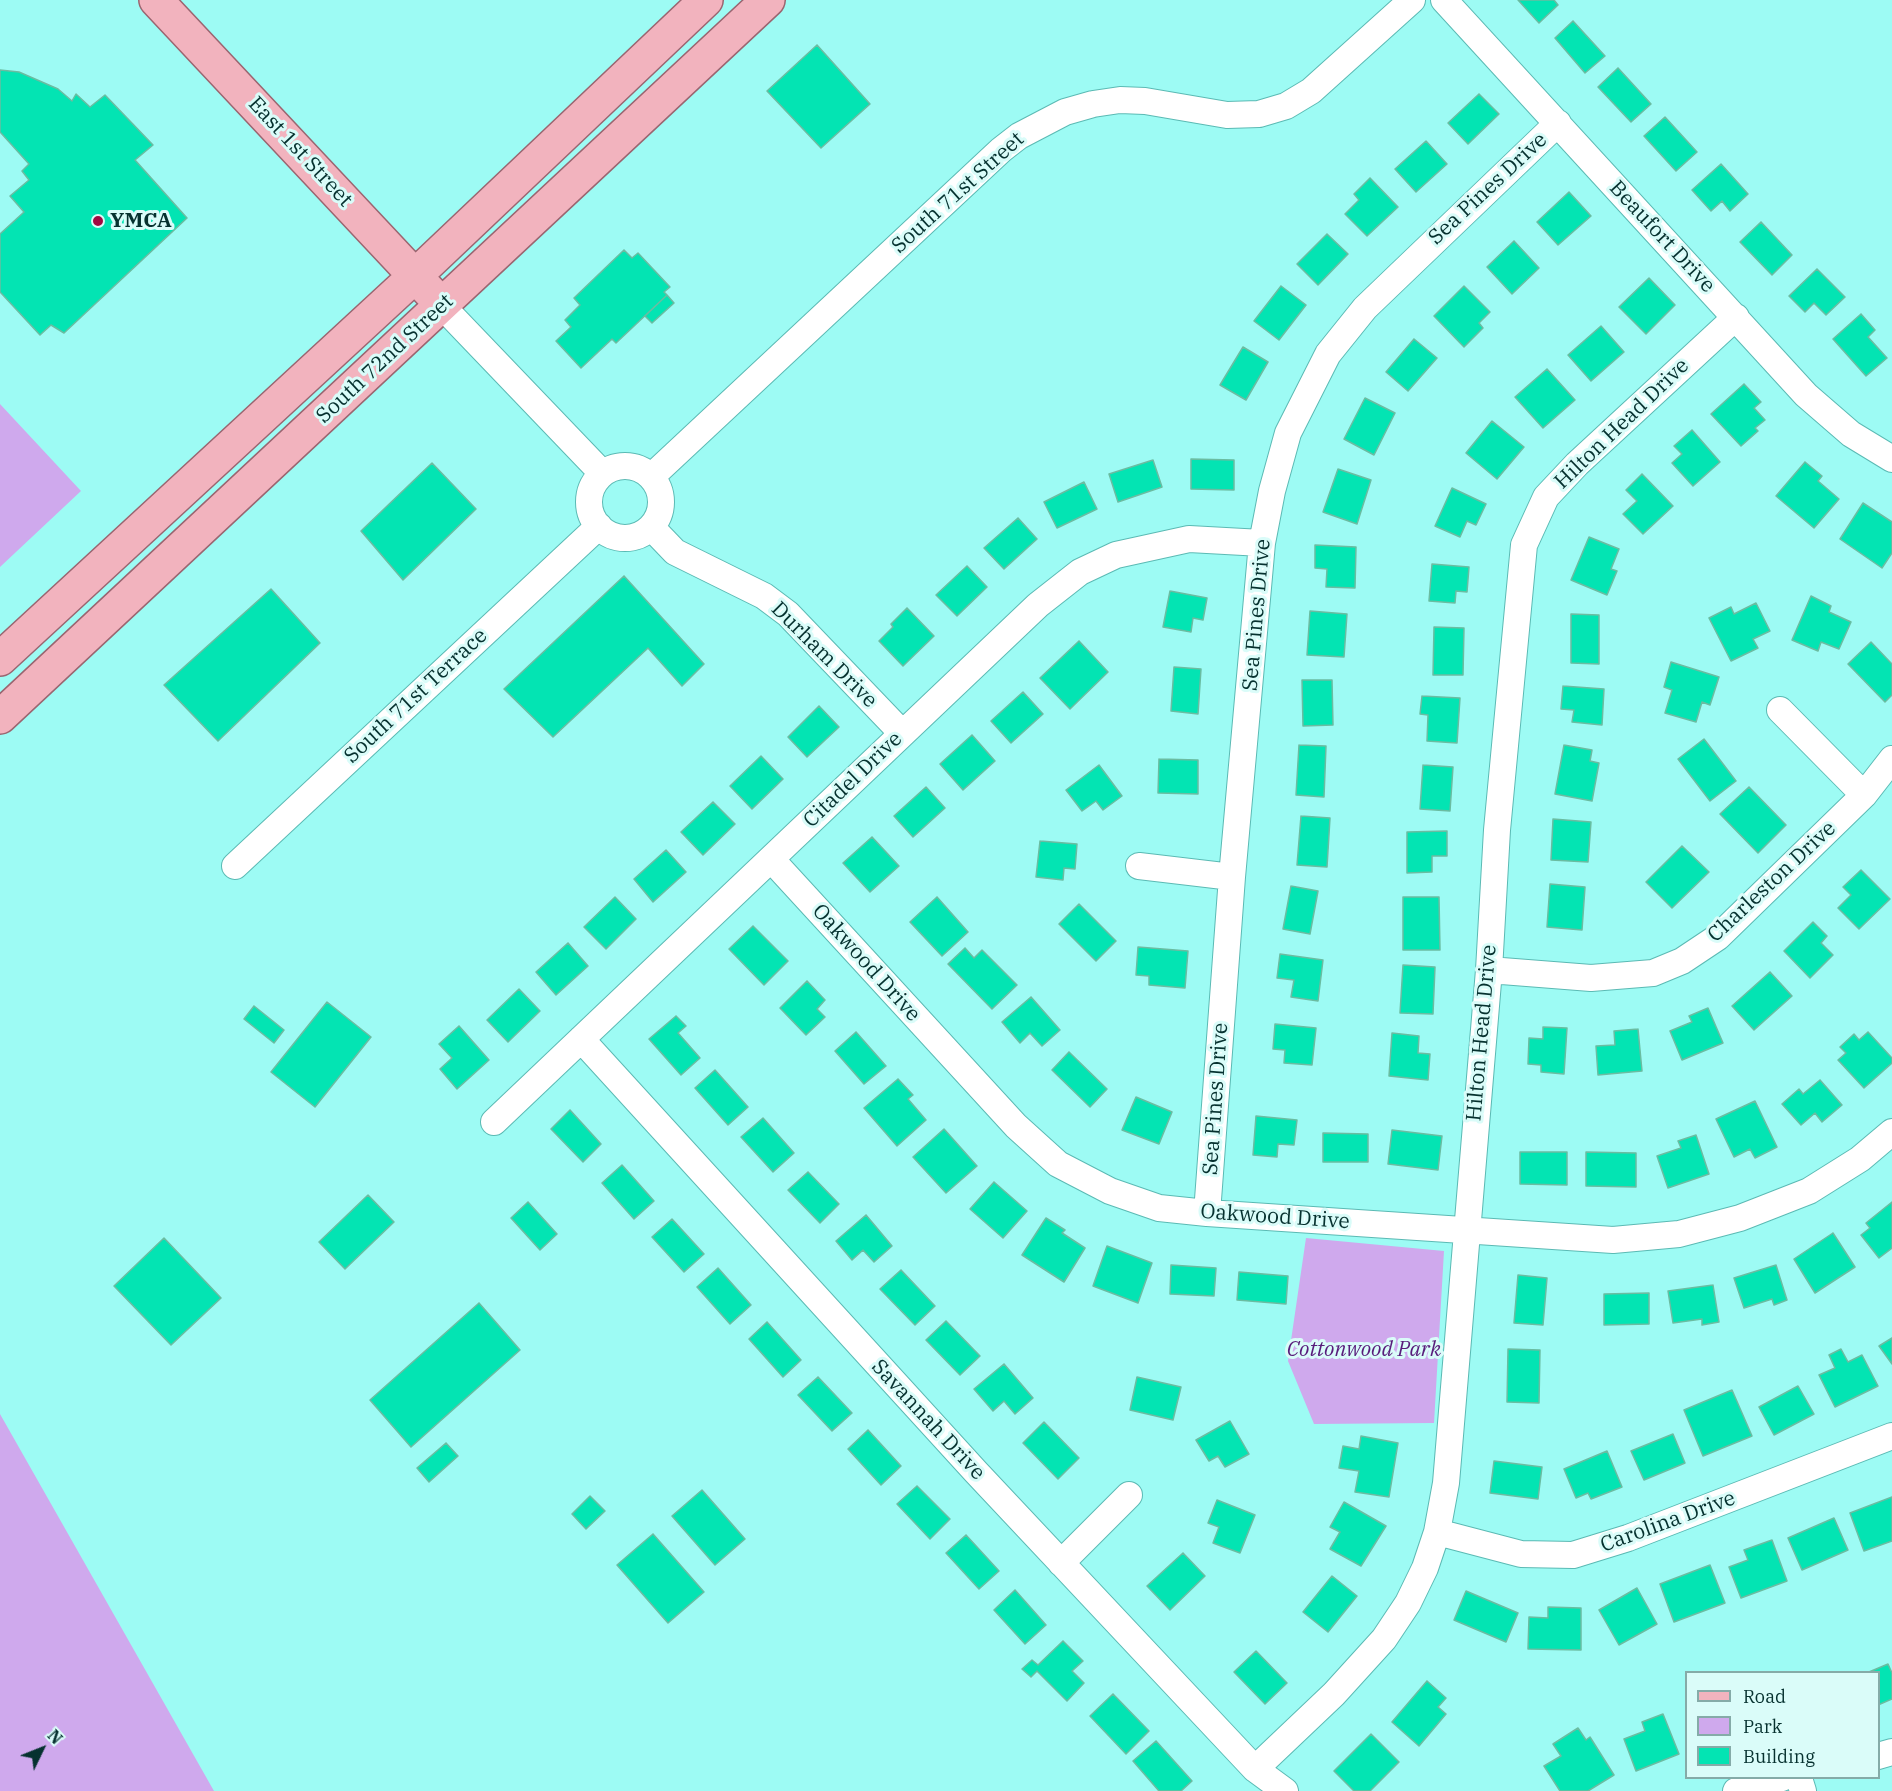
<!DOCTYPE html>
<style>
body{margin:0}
#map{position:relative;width:1892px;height:1791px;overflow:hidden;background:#9dfbf4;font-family:"IBM Plex Serif",serif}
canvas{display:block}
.legend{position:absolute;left:1685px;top:1671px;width:195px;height:108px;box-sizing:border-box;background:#dafcf9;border:2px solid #85aba8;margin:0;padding:8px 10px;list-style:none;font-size:18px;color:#06312f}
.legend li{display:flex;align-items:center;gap:12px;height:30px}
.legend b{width:30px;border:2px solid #85aba8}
.north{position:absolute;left:12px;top:1719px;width:60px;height:60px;-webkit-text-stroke:4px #dafcf9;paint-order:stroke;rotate:47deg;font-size:16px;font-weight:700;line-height:24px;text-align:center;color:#06312f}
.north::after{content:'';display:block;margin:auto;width:21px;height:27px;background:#06312f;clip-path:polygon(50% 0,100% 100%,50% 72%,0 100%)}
</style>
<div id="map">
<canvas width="1892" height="1791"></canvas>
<ul class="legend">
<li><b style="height:8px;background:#f2b3be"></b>Road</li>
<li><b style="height:16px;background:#cfa9ed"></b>Park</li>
<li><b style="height:16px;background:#03e4b3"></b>Building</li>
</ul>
<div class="north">N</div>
</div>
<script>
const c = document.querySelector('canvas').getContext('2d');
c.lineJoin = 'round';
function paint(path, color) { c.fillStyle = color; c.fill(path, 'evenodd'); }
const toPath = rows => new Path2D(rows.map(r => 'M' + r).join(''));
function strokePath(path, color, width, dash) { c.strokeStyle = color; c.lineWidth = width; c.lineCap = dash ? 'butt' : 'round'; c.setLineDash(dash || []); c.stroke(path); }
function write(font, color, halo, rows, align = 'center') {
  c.font = font + ' "IBM Plex Serif",serif'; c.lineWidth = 6; c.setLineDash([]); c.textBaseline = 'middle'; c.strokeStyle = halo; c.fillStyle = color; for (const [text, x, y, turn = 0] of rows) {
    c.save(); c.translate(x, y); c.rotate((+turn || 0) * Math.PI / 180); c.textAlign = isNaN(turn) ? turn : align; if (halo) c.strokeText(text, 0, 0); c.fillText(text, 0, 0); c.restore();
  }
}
paint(toPath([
 [0,404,81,491,0,567],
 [1306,1238,1444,1251,1434,1423,1314,1424,1288,1361],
 [0,1414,214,1791,0,1791]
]), '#cfa9ed');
const building = toPath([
 [1518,0,1554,0,1558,5,1539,23,1518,0],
 [1573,21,1605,56,1585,73,1555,38,1573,21],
 [817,45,870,104,821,148,767,91,817,45],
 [1618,68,1651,104,1631,122,1598,87,1618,68],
 [0,70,19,72,58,89,72,101,76,94,90,107,105,95,153,145,135,160,187,218,64,333,51,325,40,335,0,292,0,234,24,212,10,196,29,180,22,171,29,164,0,132,0,70],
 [1479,94,1499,114,1468,144,1448,123,1479,94],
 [1665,117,1697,152,1676,171,1644,136,1665,117],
 [1426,141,1447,164,1416,192,1395,169,1426,141],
 [1721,164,1748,194,1730,211,1722,201,1711,211,1692,190,1721,164],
 [1370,178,1398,207,1367,236,1345,214,1359,200,1354,194,1370,178],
 [1569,192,1591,216,1558,245,1537,222,1569,192],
 [1761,222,1792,255,1772,275,1740,242,1761,222],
 [1327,234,1348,254,1318,285,1297,264,1327,234],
 [1514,241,1539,268,1512,294,1487,267,1514,241],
 [624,250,632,258,638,253,670,287,664,292,667,295,616,343,612,339,581,368,556,341,571,327,565,320,580,305,574,298,624,250],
 [1817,269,1845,297,1826,315,1814,303,1805,312,1789,296,1817,269],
 [1649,278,1675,305,1646,334,1619,307,1649,278],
 [1281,286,1306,305,1279,340,1254,321,1281,286],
 [1464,286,1490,312,1479,323,1483,328,1464,347,1434,316,1464,286],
 [667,295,674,303,652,323,645,316,667,295],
 [1861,314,1875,330,1868,337,1887,358,1866,376,1833,339,1861,314],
 [1601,326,1624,352,1591,381,1568,355,1601,326],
 [1414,339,1437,358,1408,391,1386,372,1414,339],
 [1243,347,1268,362,1246,400,1220,385,1243,347],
 [1547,369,1575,400,1543,428,1515,397,1547,369],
 [1744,384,1761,402,1754,408,1765,420,1755,428,1758,431,1741,446,1711,414,1744,384],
 [1365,398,1395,413,1374,455,1344,439,1365,398],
 [1492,421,1524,447,1497,479,1466,453,1492,421],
 [1692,430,1720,462,1693,486,1672,463,1682,454,1674,446,1692,430],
 [1191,459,1234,460,1234,490,1191,489,1191,459],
 [1153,460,1162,487,1118,502,1109,474,1153,460],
 [1805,462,1822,476,1818,481,1839,499,1814,528,1776,496,1805,462],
 [432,463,476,509,403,580,361,531,432,463],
 [1338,469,1371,480,1357,524,1323,512,1338,469],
 [1642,474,1673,506,1643,534,1623,514,1637,501,1626,490,1642,474],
 [1084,482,1097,509,1057,528,1044,502,1084,482],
 [1452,488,1486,504,1476,525,1467,521,1460,537,1435,526,1452,488],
 [1863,503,1892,522,1892,553,1882,568,1840,539,1863,503],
 [1018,518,1037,539,1004,569,984,548,1018,518],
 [1589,537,1619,549,1611,569,1617,571,1607,595,1571,580,1589,537],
 [1315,545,1356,547,1355,588,1326,587,1327,569,1315,568,1315,545],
 [1432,564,1469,567,1467,592,1456,591,1455,603,1429,601,1432,564],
 [967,566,987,587,957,616,936,595,967,566],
 [624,576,704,664,682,686,648,648,553,737,504,689,624,576],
 [271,589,320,643,218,741,164,685,271,589],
 [1170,591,1207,598,1203,620,1193,618,1191,632,1163,627,1170,591],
 [1811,596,1831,606,1829,612,1851,622,1839,649,1821,642,1818,651,1792,640,1811,596],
 [1756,603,1770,631,1753,639,1758,648,1731,661,1709,618,1731,607,1734,614,1756,603],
 [907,608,934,636,903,666,879,641,893,627,891,624,907,608],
 [1310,611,1347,614,1344,657,1307,655,1310,611],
 [1571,614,1599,615,1599,664,1571,663,1571,614],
 [1434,627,1464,628,1463,675,1433,675,1434,627],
 [1079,641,1108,672,1070,709,1040,678,1079,641],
 [1871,642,1892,664,1892,695,1885,702,1848,664,1871,642],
 [1671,662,1719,677,1710,705,1702,702,1696,722,1665,713,1672,690,1664,687,1671,662],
 [1174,667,1201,669,1198,714,1171,711,1174,667],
 [1302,680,1332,680,1333,725,1303,726,1302,680],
 [1563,686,1604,689,1602,725,1572,722,1574,710,1561,709,1563,686],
 [1023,692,1043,714,1011,743,991,721,1023,692],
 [1422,696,1460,698,1457,743,1427,741,1428,715,1420,714,1422,696],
 [819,706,839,727,807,757,788,737,819,706],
 [972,735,995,761,963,790,940,764,972,735],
 [1704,739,1736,781,1710,801,1678,759,1704,739],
 [1299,745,1326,746,1324,797,1296,795,1299,745],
 [1564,745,1592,750,1590,761,1599,763,1592,801,1555,794,1564,745],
 [761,756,783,779,752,809,730,786,761,756],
 [1159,759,1198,760,1198,794,1158,793,1159,759],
 [1099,765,1122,796,1103,810,1096,801,1082,811,1066,790,1099,765],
 [1423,765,1453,767,1450,811,1420,809,1423,765],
 [926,787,945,808,913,837,894,816,926,787],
 [1749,787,1786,825,1758,853,1720,814,1749,787],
 [713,802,735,824,703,855,681,832,713,802],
 [1301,816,1330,818,1327,867,1297,865,1301,816],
 [1553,819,1591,822,1588,862,1551,860,1553,819],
 [1447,831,1447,856,1432,856,1432,872,1407,873,1407,832,1447,831],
 [872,837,899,866,870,892,843,863,872,837],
 [1040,841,1077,844,1075,869,1064,868,1063,880,1036,877,1040,841],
 [1682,846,1709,872,1672,908,1646,882,1682,846],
 [666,850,686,872,653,902,634,879,666,850],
 [1861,870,1890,899,1859,929,1838,908,1851,895,1843,887,1861,870],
 [1550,884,1585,887,1582,930,1547,927,1550,884],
 [1291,886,1318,891,1310,934,1283,929,1291,886],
 [615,897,636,919,606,949,584,927,615,897],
 [937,897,968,932,942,956,910,922,937,897],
 [1403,897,1439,897,1440,950,1403,950,1403,897],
 [1079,904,1116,941,1096,961,1059,924,1079,904],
 [1813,922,1827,936,1821,943,1833,955,1810,978,1784,951,1813,922],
 [753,926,788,961,764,985,729,949,753,926],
 [568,943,588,966,556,995,536,972,568,943],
 [1138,947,1188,951,1185,988,1149,985,1149,976,1136,975,1138,947],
 [965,948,974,958,982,950,1017,985,992,1009,948,964,965,948],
 [1280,954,1323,960,1318,1001,1291,997,1294,980,1277,978,1280,954],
 [1403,965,1435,967,1433,1014,1400,1013,1403,965],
 [1770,972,1792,996,1754,1030,1732,1006,1770,972],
 [807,981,825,1000,817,1009,825,1017,806,1035,780,1008,807,981],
 [519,989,540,1011,508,1042,487,1020,519,989],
 [1031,997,1060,1030,1042,1046,1030,1033,1020,1043,1002,1022,1031,997],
 [327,1002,371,1037,315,1107,271,1072,327,1002],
 [254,1006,284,1030,274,1043,244,1019,254,1006],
 [1708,1008,1723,1043,1682,1060,1670,1031,1692,1022,1689,1016,1708,1008],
 [676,1016,686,1026,678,1033,700,1058,681,1075,649,1039,676,1016],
 [1275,1024,1316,1028,1312,1065,1284,1063,1285,1050,1273,1049,1275,1024],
 [459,1026,489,1060,457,1089,440,1069,452,1058,439,1044,459,1026],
 [1543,1027,1567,1028,1564,1074,1541,1072,1541,1065,1528,1064,1529,1038,1543,1039,1543,1027],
 [1638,1029,1642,1071,1598,1075,1596,1046,1615,1045,1614,1031,1638,1029],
 [856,1032,886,1066,864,1084,835,1051,856,1032],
 [1868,1032,1892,1058,1892,1063,1864,1088,1838,1060,1846,1053,1840,1047,1854,1034,1859,1040,1868,1032],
 [1392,1033,1419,1036,1418,1053,1430,1054,1428,1080,1389,1076,1392,1033],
 [1069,1052,1107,1089,1090,1107,1052,1070,1069,1052],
 [715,1070,748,1107,728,1125,695,1088,715,1070],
 [898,1079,913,1095,908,1099,926,1120,897,1146,864,1108,898,1079],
 [1820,1080,1842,1105,1822,1122,1815,1113,1801,1125,1782,1104,1799,1089,1803,1094,1820,1080],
 [1136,1097,1172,1112,1159,1144,1122,1130,1136,1097],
 [1755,1101,1777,1147,1755,1158,1750,1149,1734,1157,1716,1119,1755,1101],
 [570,1110,601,1144,583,1162,551,1129,570,1110],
 [1256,1116,1297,1120,1294,1145,1278,1144,1277,1157,1253,1155,1256,1116],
 [763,1118,794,1153,773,1172,741,1137,763,1118],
 [944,1129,977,1166,946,1193,913,1157,944,1129],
 [1392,1130,1442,1136,1438,1170,1388,1164,1392,1130],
 [1323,1133,1368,1134,1368,1162,1323,1162,1323,1133],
 [1696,1135,1709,1174,1668,1188,1657,1156,1681,1148,1678,1141,1696,1135],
 [1520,1152,1567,1152,1567,1185,1520,1184,1520,1152],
 [1586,1152,1636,1153,1636,1187,1586,1186,1586,1152],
 [622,1165,654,1201,634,1219,602,1183,622,1165],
 [808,1172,839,1204,820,1223,788,1190,808,1172],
 [994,1182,1027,1211,1003,1238,970,1209,994,1182],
 [368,1195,394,1222,345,1269,319,1242,368,1195],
 [528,1202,557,1234,540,1250,511,1218,528,1202],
 [1892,1202,1892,1248,1879,1258,1861,1235,1870,1228,1866,1223,1892,1202],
 [866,1215,892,1246,874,1262,863,1250,852,1260,836,1241,866,1215],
 [1046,1218,1065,1230,1062,1233,1085,1248,1064,1282,1022,1255,1046,1218],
 [672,1219,704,1254,684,1272,652,1237,672,1219],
 [1833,1233,1855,1267,1815,1293,1794,1259,1833,1233],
 [164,1238,221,1298,171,1345,114,1286,164,1238],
 [1107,1246,1152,1263,1138,1303,1093,1286,1107,1246],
 [1171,1265,1216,1268,1214,1296,1170,1294,1171,1265],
 [1776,1265,1787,1300,1774,1305,1772,1299,1744,1308,1734,1278,1776,1265],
 [718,1268,751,1305,730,1324,697,1287,718,1268],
 [901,1270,935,1306,915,1325,880,1289,901,1270],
 [1239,1272,1288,1276,1286,1304,1237,1300,1239,1272],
 [1518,1275,1547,1278,1543,1325,1514,1323,1518,1275],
 [1713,1285,1719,1322,1702,1325,1702,1319,1673,1323,1668,1291,1713,1285],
 [1649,1293,1649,1324,1604,1325,1604,1294,1649,1293],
 [479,1303,520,1350,411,1447,370,1400,479,1303],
 [946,1321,980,1356,960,1375,926,1340,946,1321],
 [767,1322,801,1360,783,1377,749,1339,767,1322],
 [1892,1338,1892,1364,1879,1346,1892,1338],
 [1508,1349,1540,1350,1539,1403,1507,1402,1508,1349],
 [1841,1349,1848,1362,1862,1355,1878,1386,1835,1407,1819,1375,1835,1368,1829,1355,1841,1349],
 [1004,1364,1033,1398,1015,1414,1004,1401,993,1411,974,1389,1004,1364],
 [818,1377,852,1413,832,1431,798,1395,818,1377],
 [1137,1377,1181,1387,1173,1420,1130,1410,1137,1377],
 [1798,1386,1814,1414,1774,1435,1759,1407,1798,1386],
 [1732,1390,1752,1436,1703,1456,1684,1410,1732,1390],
 [1230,1421,1249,1454,1225,1467,1218,1456,1209,1461,1196,1440,1230,1421],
 [1044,1422,1079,1458,1058,1479,1023,1443,1044,1422],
 [868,1430,901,1466,881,1485,848,1449,868,1430],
 [1673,1434,1685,1463,1644,1480,1631,1451,1673,1434],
 [1361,1436,1398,1443,1389,1497,1355,1492,1359,1471,1339,1468,1343,1446,1359,1449,1361,1436],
 [446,1443,458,1456,429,1482,417,1468,446,1443],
 [1607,1451,1622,1487,1591,1499,1588,1493,1576,1498,1564,1469,1607,1451],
 [1494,1461,1542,1467,1538,1499,1490,1493,1494,1461],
 [917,1486,950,1519,930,1539,897,1504,917,1486],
 [702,1490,745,1539,715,1565,672,1516,702,1490],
 [590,1496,605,1511,586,1529,572,1514,590,1496],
 [1892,1497,1892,1541,1864,1551,1850,1513,1892,1497],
 [1217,1500,1255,1515,1240,1553,1213,1543,1219,1527,1208,1523,1217,1500],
 [1344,1502,1386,1526,1361,1566,1330,1549,1340,1532,1330,1527,1344,1502],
 [1834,1518,1848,1550,1802,1570,1788,1538,1834,1518],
 [653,1534,704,1592,668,1623,617,1565,653,1534],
 [966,1535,999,1571,979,1589,946,1553,966,1535],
 [1772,1540,1787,1581,1741,1598,1729,1567,1748,1560,1744,1550,1772,1540],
 [1183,1553,1205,1576,1170,1610,1147,1586,1183,1553],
 [1710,1565,1725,1603,1674,1622,1660,1584,1710,1565],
 [1332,1576,1357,1596,1328,1632,1303,1612,1332,1576],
 [1637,1588,1657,1624,1619,1645,1599,1610,1637,1588],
 [1015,1590,1046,1625,1025,1644,994,1610,1015,1590],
 [1466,1591,1518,1613,1506,1642,1454,1620,1466,1591],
 [1548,1607,1581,1608,1581,1650,1528,1649,1529,1617,1548,1618,1548,1607],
 [1063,1641,1083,1661,1072,1671,1084,1683,1067,1701,1037,1671,1031,1677,1022,1669,1032,1660,1038,1665,1063,1641],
 [1256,1651,1287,1683,1265,1704,1234,1672,1256,1651],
 [1888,1664,1892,1673,1892,1699,1878,1705,1878,1672,1869,1672,1888,1664],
 [1427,1681,1446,1698,1438,1707,1446,1714,1419,1746,1392,1722,1427,1681],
 [1113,1694,1149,1731,1126,1754,1090,1716,1113,1694],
 [1663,1714,1679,1754,1636,1771,1624,1739,1645,1731,1642,1722,1663,1714],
 [1578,1728,1586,1740,1590,1737,1614,1775,1588,1791,1560,1791,1544,1766,1561,1756,1553,1744,1578,1728],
 [1371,1734,1399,1762,1370,1791,1354,1791,1334,1771,1371,1734],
 [1156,1741,1192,1781,1181,1791,1159,1791,1133,1761,1156,1741]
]);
paint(building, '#03e4b3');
strokePath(building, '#6bbca1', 1.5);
const minor = toPath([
 [1444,0,1806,395,1851,434,1892,459],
 [442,306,602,473],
 '589 502a36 36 0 1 1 72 0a36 36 0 1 1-72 0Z',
 [651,477,1001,150,1019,136,1065,112,1093,104,1120,100,1145,101,1227,115,1259,114,1286,106,1311,91,1412,0],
 [651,527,675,552,764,596,788,614,902,733],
 [1780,710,1864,795],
 [771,859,1016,1126,1058,1164,1110,1191,1159,1208,1207,1213,1613,1240,1679,1234,1740,1218,1809,1191,1860,1159,1892,1132],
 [235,866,599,526],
 [1139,866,1232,877],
 [1489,970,1591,978,1653,973,1682,961,1718,937,1864,795,1892,759],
 [581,1039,976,1472,1255,1769,1285,1791],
 [494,1122,1038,605,1080,572,1116,555,1189,539,1262,543],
 [1207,1213,1232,877,1262,543,1272,491,1288,433,1328,354,1365,308,1558,123],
 [1437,1532,1521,1554,1573,1555,1628,1538,1892,1436],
 [1061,1563,1129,1495],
 [1878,1756,1892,1752],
 [1255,1769,1334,1694,1384,1639,1408,1603,1425,1568,1437,1532,1446,1483,1489,970,1497,830,1524,545,1546,497,1577,464,1736,317],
 [1799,1778,1803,1791],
 [1736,1791,1782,1778]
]);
const major = toPath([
 [156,0,430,292],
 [0,659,415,276,706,0],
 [0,717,768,0]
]);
strokePath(minor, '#5bbab4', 28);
strokePath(major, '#9a6570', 36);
strokePath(minor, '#fff', 26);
strokePath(major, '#f2b3be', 33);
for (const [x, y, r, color] of [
 [98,221,6,"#a20741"]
]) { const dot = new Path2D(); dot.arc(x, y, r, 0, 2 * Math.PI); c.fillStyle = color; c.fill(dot); strokePath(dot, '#dafcf9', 2); }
write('21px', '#06312f', '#dafcf9', [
 ["East 1st Street",300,152,47],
 ["Sea Pines Drive",1488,189,-43],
 ["South 71st Street",958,193,-42],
 ["Beaufort Drive",1662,237,47],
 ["South 72nd Street",385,359,-43],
 ["Hilton Head Drive",1622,424,-44],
 ["Sea Pines Drive",1257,615,-85],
 ["Durham Drive",824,655,45],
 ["South 71st Terrace",416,696,-43],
 ["Citadel Drive",853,780,-44],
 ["Charleston Drive",1772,882,-43],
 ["Oakwood Drive",866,963,48],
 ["Hilton Head Drive",1482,1033,-85],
 ["Sea Pines Drive",1216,1099,-86],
 ["Oakwood Drive",1275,1217,4],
 ["Savannah Drive",928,1420,47],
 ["Carolina Drive",1668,1522,-20]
]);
write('bold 21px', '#06312f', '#dafcf9', [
 ["YMCA",110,221]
], 'left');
write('italic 21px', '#581c7b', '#dafcf9', [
 ["Cottonwood Park",1364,1350]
]);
</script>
